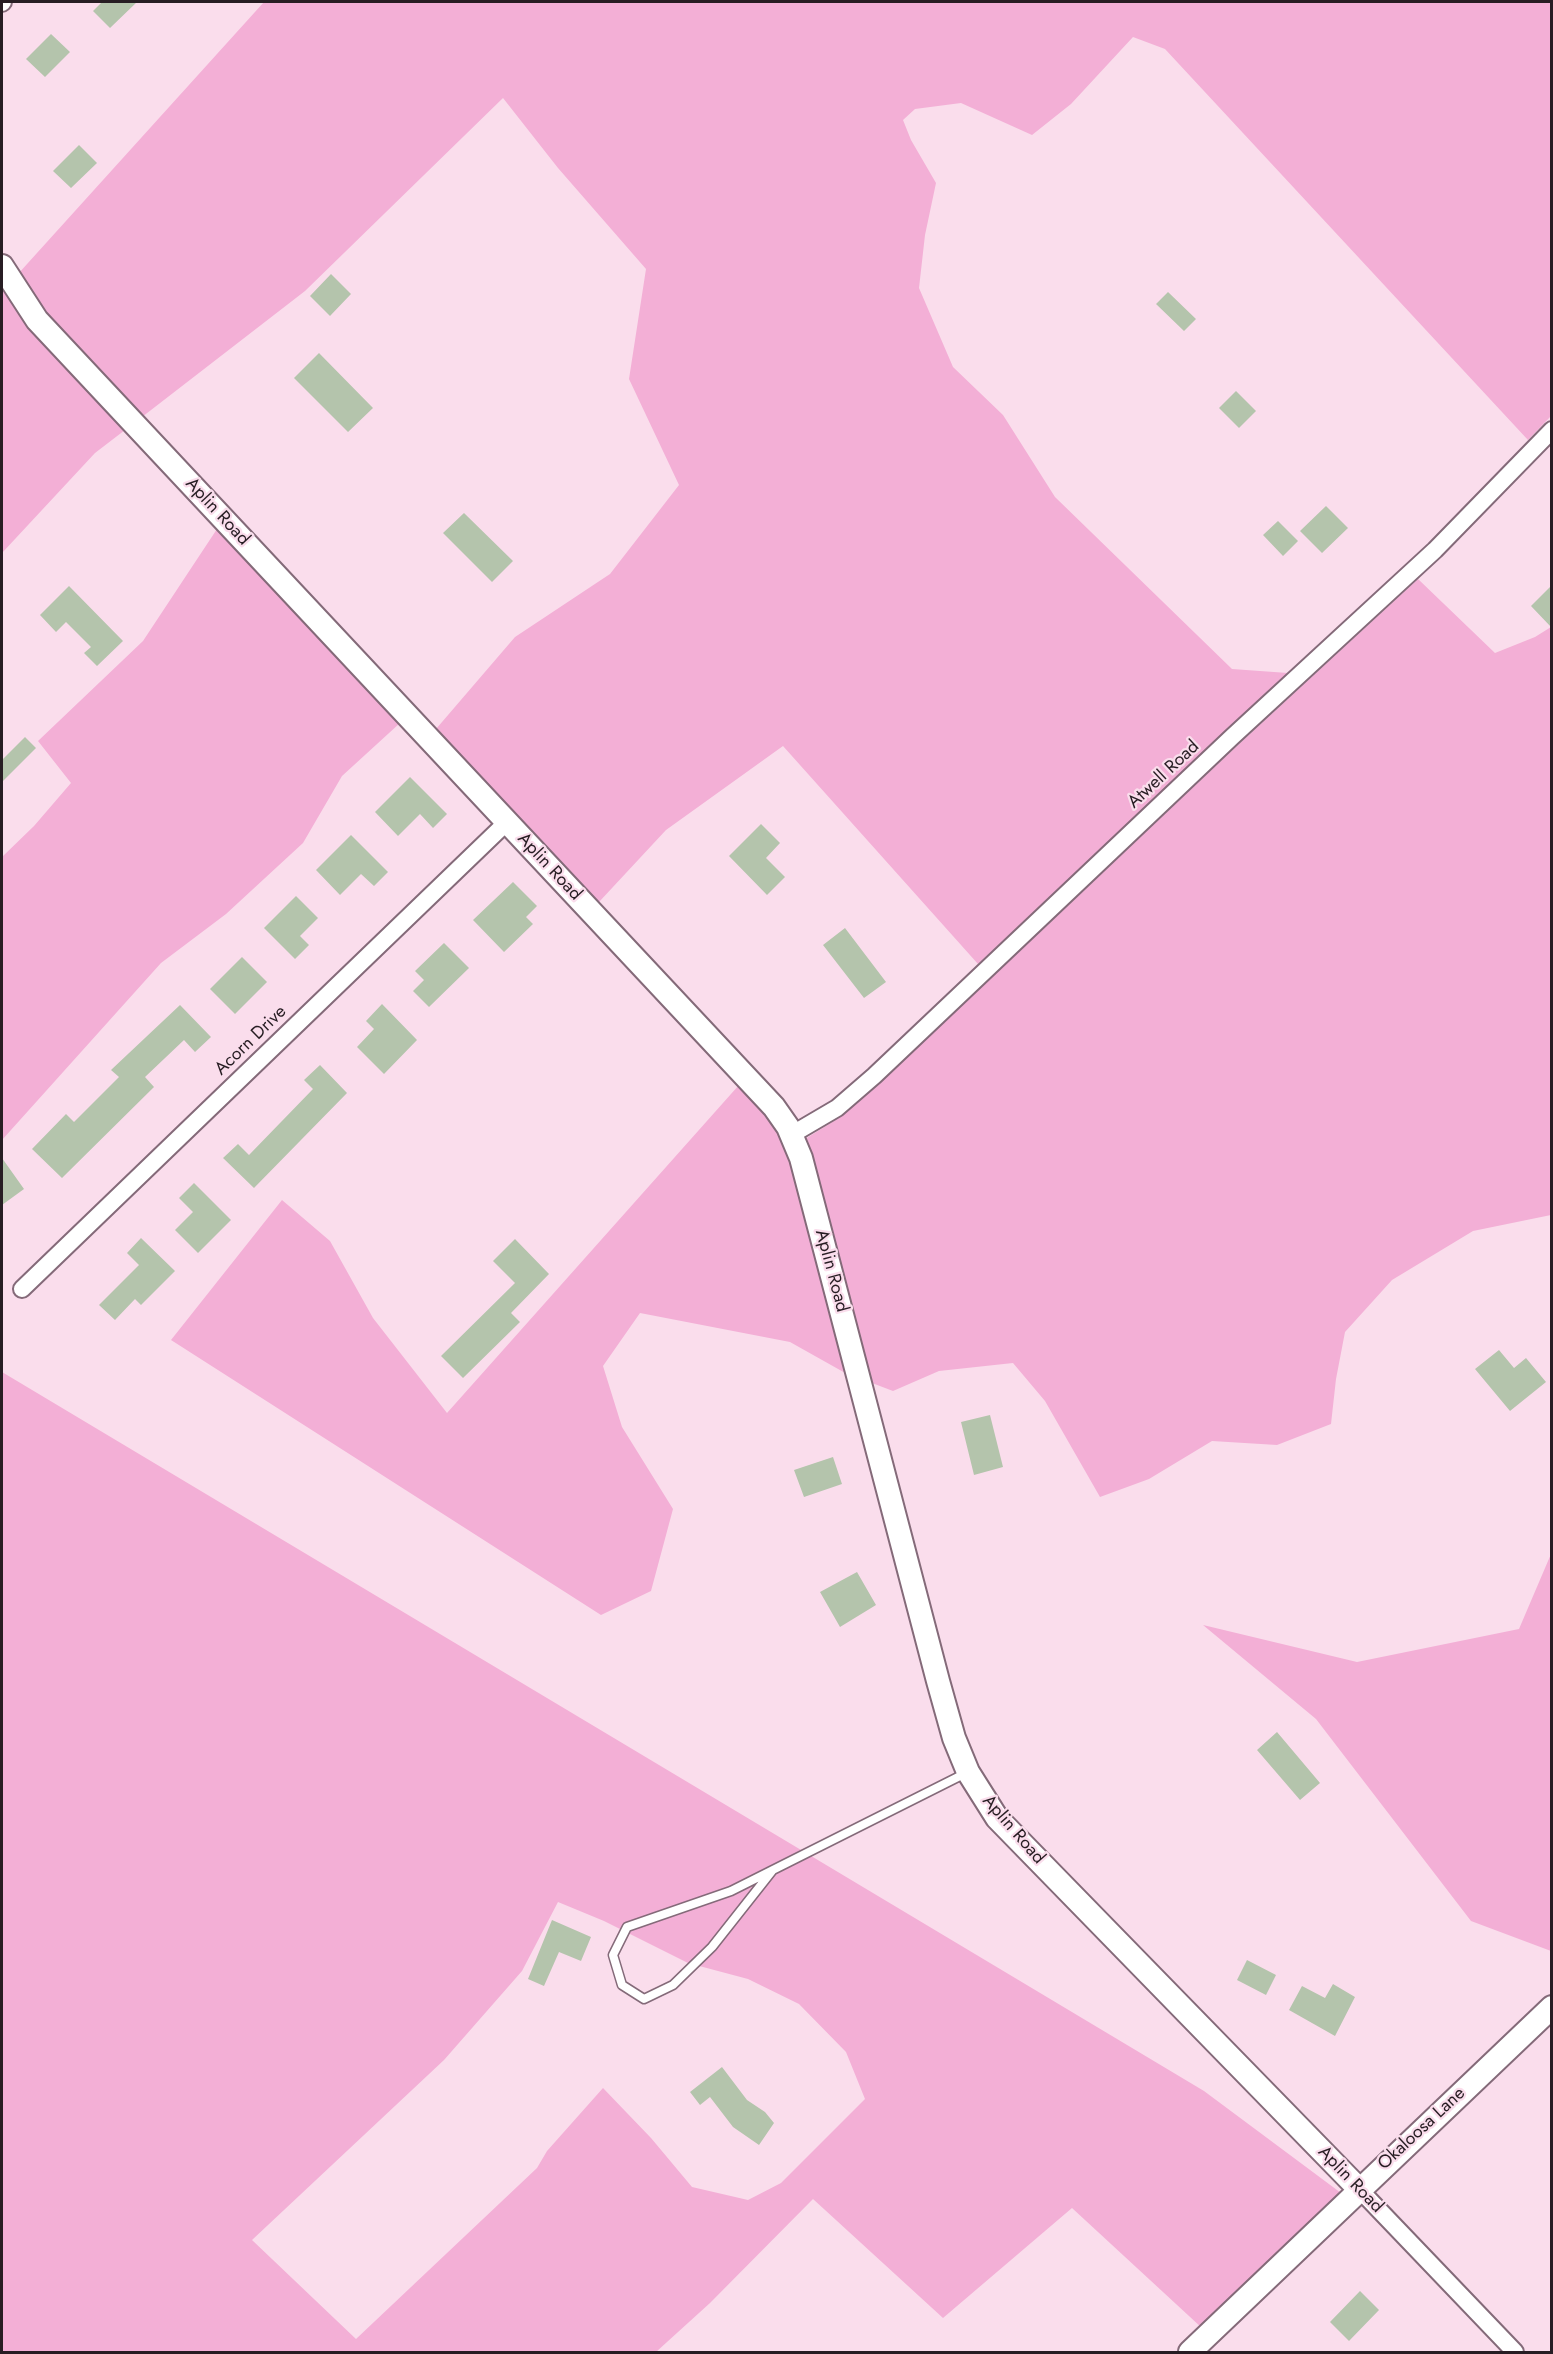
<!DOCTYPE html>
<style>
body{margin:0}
#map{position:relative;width:1553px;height:2354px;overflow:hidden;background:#faddec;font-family:Jost,sans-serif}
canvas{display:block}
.frame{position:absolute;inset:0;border:3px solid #271d23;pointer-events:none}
</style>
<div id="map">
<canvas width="1553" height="2354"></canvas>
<div class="frame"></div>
</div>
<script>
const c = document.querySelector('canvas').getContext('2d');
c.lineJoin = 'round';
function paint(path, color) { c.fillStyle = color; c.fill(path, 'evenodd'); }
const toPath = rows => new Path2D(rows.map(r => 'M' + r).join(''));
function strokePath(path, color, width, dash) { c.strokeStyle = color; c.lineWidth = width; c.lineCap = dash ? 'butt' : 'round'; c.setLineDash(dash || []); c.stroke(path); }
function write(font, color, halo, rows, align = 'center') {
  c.font = font + ' Jost,sans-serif'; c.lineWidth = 4.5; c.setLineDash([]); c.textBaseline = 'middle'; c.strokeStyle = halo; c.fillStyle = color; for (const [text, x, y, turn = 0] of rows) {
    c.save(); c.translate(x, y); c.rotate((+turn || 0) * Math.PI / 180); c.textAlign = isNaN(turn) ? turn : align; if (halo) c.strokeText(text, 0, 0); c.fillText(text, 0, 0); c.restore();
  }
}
paint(toPath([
 [264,2,1551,2,1551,416,1528,440,1165,49,1133,37,1071,104,1032,135,961,103,915,109,903,120,911,140,936,183,925,235,919,288,953,367,1003,415,1055,497,1232,669,1288,673,978,964,783,746,666,830,599,902,436,729,515,637,610,574,679,485,629,379,646,269,558,168,503,98,305,291,142,417,45,313,18,274],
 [3,291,29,328,125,430,95,453,2,553],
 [217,529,400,723,342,776,303,843,226,914,161,963,2,1140,2,857,34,826,71,783,38,741,143,641],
 [1418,579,1495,653,1535,637,1551,627,1551,1215,1473,1231,1392,1280,1345,1332,1336,1379,1331,1424,1277,1445,1212,1441,1149,1479,1100,1497,1045,1401,1013,1363,939,1371,893,1391,872,1383,811,1154,805,1139,842,1116,880,1083,1239,744],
 [739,1085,766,1114,778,1133,791,1162,847,1374,790,1342,640,1313,603,1366,622,1427,673,1509,651,1591,601,1615,171,1340,282,1200,330,1241,373,1318,447,1413],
 [2,1372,1204,2091,1341,2193,1202,2328,1072,2208,943,2318,813,2199,710,2303,656,2352,2,2352],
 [558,1902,604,1921,688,1963,748,1979,799,2004,846,2052,865,2099,781,2183,748,2200,692,2187,651,2138,603,2088,547,2151,537,2168,356,2339,252,2240,444,2060,522,1971],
 [1551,1554,1551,1951,1471,1921,1316,1719,1203,1625,1357,1662,1519,1629]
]), '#f3afd6');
paint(toPath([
 [102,2,137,2,110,28,93,11],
 [51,34,70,52,45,77,26,59],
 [79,145,97,163,71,188,53,171],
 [331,274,351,294,330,316,310,296],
 [1168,292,1196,319,1184,331,1156,304],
 [319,353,373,408,348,432,294,378],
 [1236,391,1256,411,1239,428,1219,408],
 [1326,506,1348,528,1322,553,1300,531],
 [464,513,513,561,492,582,443,533],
 [1278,521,1298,541,1283,556,1263,535],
 [69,586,123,641,97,666,84,653,91,647,66,622,56,632,40,615],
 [1551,586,1551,627,1531,606],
 [25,737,36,748,2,782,2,760],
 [410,777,447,814,433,828,420,814,398,836,375,812],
 [761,824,780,843,766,858,785,877,767,895,729,856],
 [351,835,388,872,374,886,361,874,340,895,316,870],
 [513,882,537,906,526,917,533,924,504,952,473,920],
 [296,896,318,918,300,936,309,945,295,959,264,928],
 [845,928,886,982,864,998,823,945],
 [444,943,469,968,429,1007,413,991,424,980,415,971],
 [242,957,267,982,235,1014,210,989],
 [382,1004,417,1040,384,1074,357,1047,374,1029,366,1021],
 [180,1005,211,1037,195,1052,184,1040,145,1077,154,1087,62,1178,32,1149,66,1114,74,1122,119,1077,111,1070],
 [320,1065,347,1093,254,1188,223,1158,238,1144,249,1155,313,1089,304,1080],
 [2,1158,24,1189,2,1205],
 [194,1183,231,1220,198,1253,175,1230,193,1212,179,1198],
 [141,1238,175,1271,141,1305,135,1299,115,1320,99,1305,139,1265,127,1253],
 [515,1239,549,1274,511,1313,520,1322,463,1378,441,1356,515,1283,493,1261],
 [1499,1350,1514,1368,1526,1358,1546,1382,1510,1411,1475,1369],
 [990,1415,1003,1467,974,1475,961,1422],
 [833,1457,842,1484,804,1497,794,1470],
 [857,1572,876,1605,840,1627,820,1592],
 [1277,1732,1320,1783,1300,1800,1257,1750],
 [552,1920,591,1937,581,1961,559,1952,544,1986,528,1979],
 [1247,1960,1276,1975,1266,1995,1237,1980],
 [1333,1984,1355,1997,1335,2036,1289,2010,1302,1986,1325,1998],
 [722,2067,747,2100,765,2112,774,2123,759,2145,733,2127,710,2097,700,2105,690,2092],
 [1360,2291,1379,2310,1349,2341,1330,2322]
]), '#b4c4ac');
const lane = toPath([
 [772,1871,712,1947,673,1985,644,1999,622,1985,613,1955,627,1927,731,1891,968,1772]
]);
const street = toPath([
 [2,3,3,2],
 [791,1135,837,1108,874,1076,1232,737,1435,550,1552,430],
 [22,1289,507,822],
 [1359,2189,1515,2352]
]);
const secondary = toPath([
 [2,266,37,320,774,1107,788,1127,801,1158,938,1681,954,1738,968,1772,997,1818,1359,2189],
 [1190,2352,1552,2007]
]);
strokePath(lane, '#846a79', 11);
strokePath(street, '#846a79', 20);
strokePath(secondary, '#846a79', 26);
strokePath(lane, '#fff', 8);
strokePath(street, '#fff', 16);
strokePath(secondary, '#fff', 22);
write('18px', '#271d23', '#faddec', [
 ["Aplin Road",217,512,47],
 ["Atwell Road",1164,775,-43],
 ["Aplin Road",549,867,47],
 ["Acorn Drive",251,1041,-44],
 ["Aplin Road",831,1271,75],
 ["Aplin Road",1013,1830,49],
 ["Okaloosa Lane",1422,2129,-43],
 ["Aplin Road",1350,2180,46]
]);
</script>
